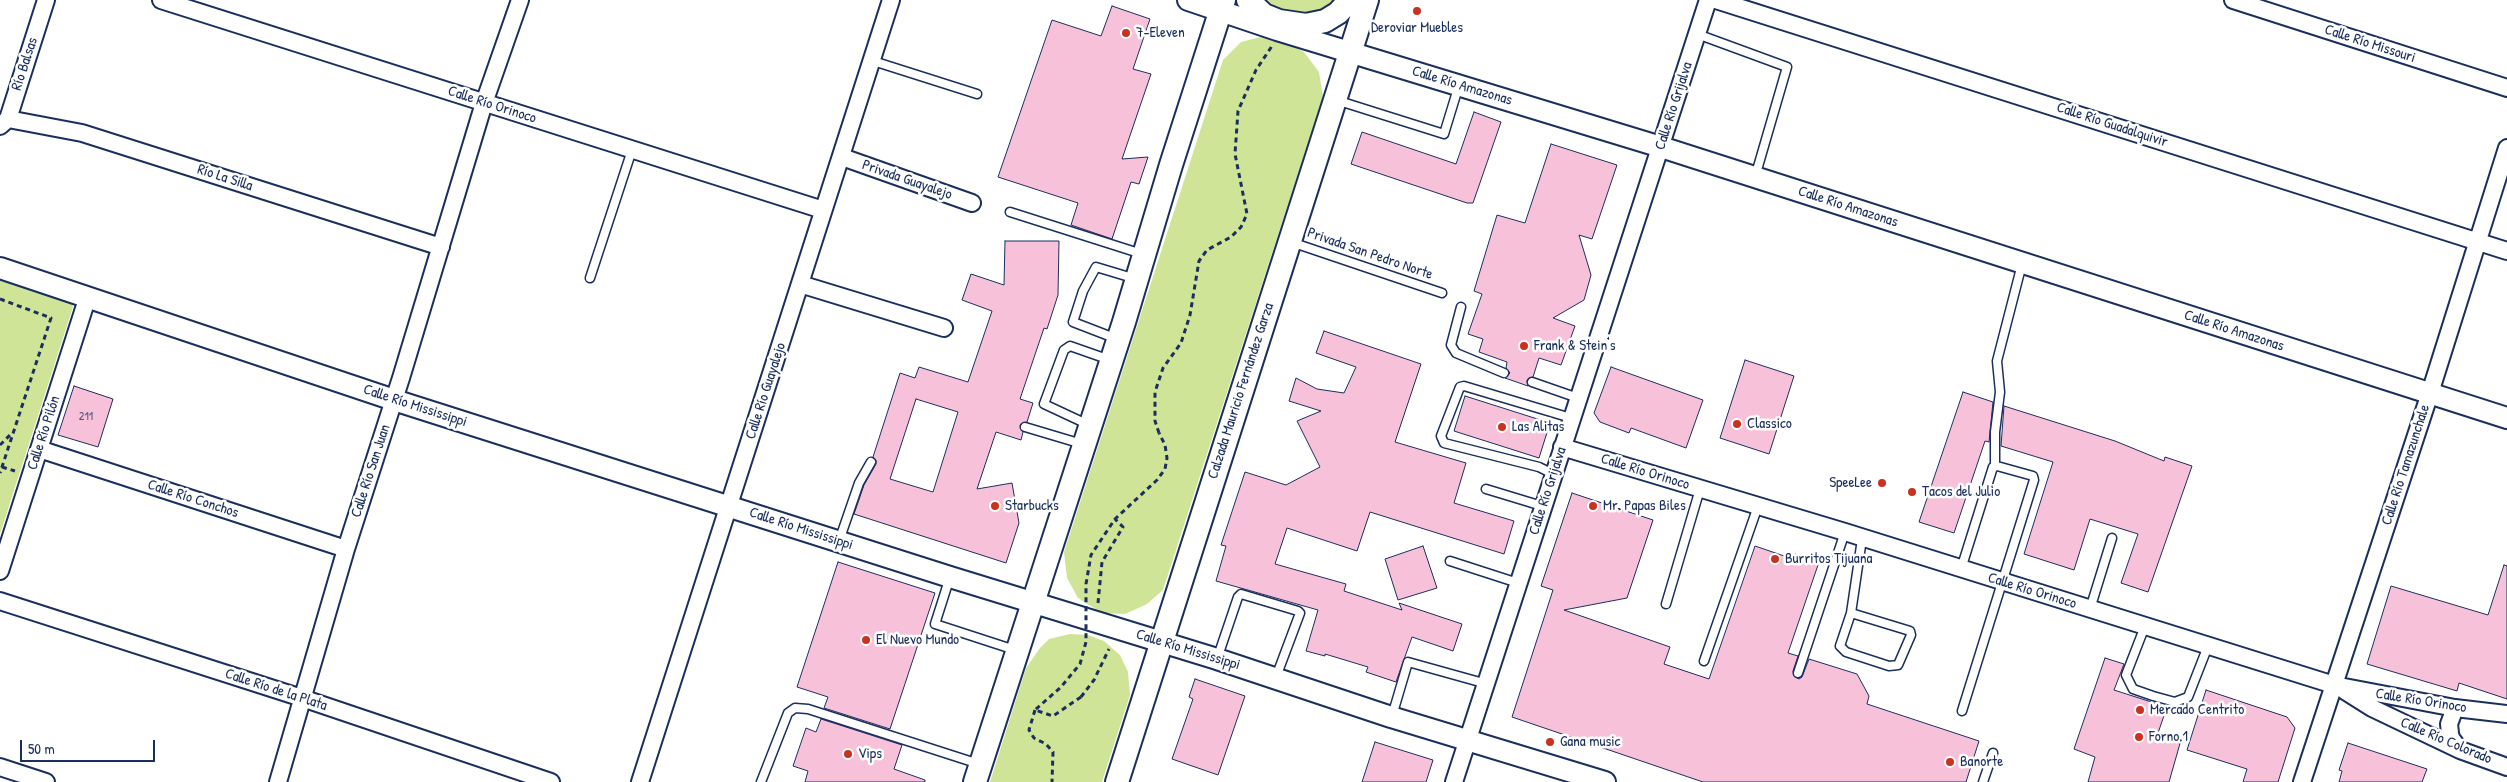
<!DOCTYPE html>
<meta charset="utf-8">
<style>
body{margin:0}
#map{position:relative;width:2507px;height:782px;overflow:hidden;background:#fff;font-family:"Patrick Hand",sans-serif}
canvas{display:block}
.scale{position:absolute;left:20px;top:740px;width:135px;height:22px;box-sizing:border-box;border:2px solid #1b2f5e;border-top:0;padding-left:6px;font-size:15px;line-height:18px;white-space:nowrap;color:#1b2f5e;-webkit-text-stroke:4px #fff;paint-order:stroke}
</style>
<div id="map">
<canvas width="2507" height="782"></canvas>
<div class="scale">50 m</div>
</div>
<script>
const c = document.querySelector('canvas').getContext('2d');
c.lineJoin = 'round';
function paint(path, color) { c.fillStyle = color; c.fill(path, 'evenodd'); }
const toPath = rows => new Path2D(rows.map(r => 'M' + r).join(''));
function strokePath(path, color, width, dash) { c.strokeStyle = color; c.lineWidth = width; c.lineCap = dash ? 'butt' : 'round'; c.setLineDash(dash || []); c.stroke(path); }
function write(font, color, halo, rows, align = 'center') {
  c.font = font + ' "Patrick Hand",sans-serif'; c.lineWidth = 5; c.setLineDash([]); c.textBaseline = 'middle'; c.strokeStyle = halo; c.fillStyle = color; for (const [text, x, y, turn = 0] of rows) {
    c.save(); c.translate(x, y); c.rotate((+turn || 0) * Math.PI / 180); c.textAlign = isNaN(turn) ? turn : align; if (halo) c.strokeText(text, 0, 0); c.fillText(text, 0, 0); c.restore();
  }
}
paint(toPath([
 [1268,0,1347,0,1326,17,1298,17,1273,6],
 [1264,36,1285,42,1304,52,1319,72,1323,96,1163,590,1147,604,1125,614,1102,613,1078,598,1067,578,1064,552,1223,60,1241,42],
 [0,278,71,302,73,307,0,534],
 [1070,634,1088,635,1104,641,1120,655,1128,672,1130,695,1102,782,990,782,1026,668,1040,648,1049,639]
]), '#d0e498');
const building = toPath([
 [1112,6,1150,19,1133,69,1151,74,1122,159,1148,157,1139,184,1131,182,1112,239,1071,225,1078,203,998,177,1052,20,1101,36,1112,6],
 [1474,112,1501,122,1473,203,1467,203,1351,164,1362,132,1456,164,1474,112],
 [1551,144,1617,165,1592,239,1579,235,1591,275,1584,300,1553,318,1575,326,1561,365,1539,358,1533,377,1527,380,1528,386,1505,378,1510,373,1506,368,1507,362,1479,352,1483,339,1468,334,1482,294,1474,291,1497,215,1525,223,1551,144],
 [1005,241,1059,241,1058,295,1047,329,1044,328,1020,399,1033,403,1027,422,1020,425,1023,432,1021,440,996,432,977,489,1012,483,1019,523,1006,563,854,514,864,485,876,464,876,460,873,457,900,373,915,378,919,367,968,382,992,311,962,300,971,274,1004,285,1005,241],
 [916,399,958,412,933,492,890,479,916,399],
 [1324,331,1421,364,1395,442,1466,463,1454,503,1514,521,1504,554,1370,512,1357,551,1287,528,1275,564,1346,584,1344,591,1402,610,1399,603,1462,624,1453,651,1412,637,1396,682,1366,672,1368,667,1325,654,1325,656,1306,651,1318,610,1216,581,1226,546,1221,545,1245,472,1286,485,1320,467,1297,421,1321,411,1289,401,1296,378,1317,389,1344,393,1356,367,1316,353,1324,331],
 [1745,360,1794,376,1769,454,1720,438,1745,360],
 [1611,367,1703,400,1686,448,1631,428,1629,433,1600,422,1594,413,1611,367],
 [74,386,113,399,98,447,58,435,74,386],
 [1963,392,1993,402,1989,442,1985,441,1954,533,1919,522,1963,392],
 [1465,396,1550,423,1539,458,1454,431,1465,396],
 [2004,406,2115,441,2164,461,2165,457,2192,466,2148,592,2121,583,2138,534,2090,519,2074,570,2024,554,2053,462,2001,446,2004,406],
 [1572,493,1653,520,1627,598,1564,610,1670,647,1664,664,1709,679,1755,546,1793,559,1795,554,1819,562,1788,653,1798,656,1793,671,1794,676,1799,679,1802,677,1809,659,1857,674,1869,696,1867,704,1979,741,1966,782,1703,782,1512,717,1553,590,1541,586,1572,493],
 [1423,546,1437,588,1398,600,1385,559,1423,546],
 [838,562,935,593,890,729,824,708,828,697,797,687,838,562],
 [2504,565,2507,566,2507,699,2459,683,2457,691,2367,664,2391,586,2488,615,2504,565],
 [2105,658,2124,664,2114,690,2167,707,2158,733,2181,740,2169,782,2088,782,2095,757,2074,749,2105,658],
 [1195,679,1245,696,1218,775,1172,759,1193,699,1189,697,1195,679],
 [2206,690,2287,717,2295,728,2278,782,2243,782,2247,769,2187,750,2206,690],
 [821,719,902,745,894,769,925,780,925,782,805,782,808,771,793,766,806,728,816,732,821,719],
 [1375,742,1433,760,1426,782,1362,782,1375,742],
 [2348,743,2427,769,2422,782,2339,782,2342,771,2339,770,2348,743]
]);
paint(building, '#f7c1da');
strokePath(building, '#1b2f5e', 1);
const service = toPath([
 [1697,34,1787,67,1755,177],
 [873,61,977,94],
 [1336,100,1444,134,1459,85],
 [1010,212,1142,254],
 [1291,242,1442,293],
 [590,278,632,150],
 [1461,307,1451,345,1456,353,1504,373],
 [1117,339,1073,322,1083,291,1096,267,1136,279],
 [1532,382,1578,398],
 [1089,425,1044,404,1064,350,1070,346,1110,360],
 [1025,427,1082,444],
 [1995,466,1995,432,2000,392,1997,361,2022,264],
 [1553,474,1539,467,1444,443,1441,436,1460,387,1464,386,1571,418],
 [1486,489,1542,506],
 [839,541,859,483,871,462],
 [1450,561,1518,583],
 [1961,569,1993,467,1997,466,2033,476,2034,480,1962,711],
 [950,577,935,624,1015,650],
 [1666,604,1700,489],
 [2090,609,2112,538],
 [1851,613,1910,631,1911,635,1898,665,1889,666,1846,652,1840,646,1851,613,1862,539],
 [2145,626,2126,675,2133,689,2153,696,2175,702,2188,697,2208,646],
 [1217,659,1238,597,1241,594,1298,611,1300,613,1276,677],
 [1704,661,1758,506],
 [1798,673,1845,532],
 [1392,716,1408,662,1487,684],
 [761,782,788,713,795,708,808,709,979,764],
 [1983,782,1993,753]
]);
const minor = toPath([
 [161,0,823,210],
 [1716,0,2507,251],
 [2233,0,2507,88],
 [8,119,82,133,441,247],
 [0,126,8,119,46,0],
 [842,157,972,203],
 [800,284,944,328],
 [1562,447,1845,532,2334,685,2455,708,2507,714],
 [39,449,346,549],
 [0,571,88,296],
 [0,601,302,698,551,782],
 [2345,691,2372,708,2460,750,2507,767],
 [2455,708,2449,724,2450,733,2451,738,2460,750],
 [0,767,46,782],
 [278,782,346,549,401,378,484,103,520,0],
 [640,782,891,0],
 [1454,782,1708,0],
 [2302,782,2430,393,2507,148]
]);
const tertiary = toPath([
 [1188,0,1277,30,1661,147,2507,418],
 [0,268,394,400,950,577,1217,659,1391,717,1605,782]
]);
const secondary = toPath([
 [1248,0,1264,15,1279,21,1306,25,1325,21,1338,13,1350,0],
 [975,782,1124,322,1171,165,1224,0],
 [1117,782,1367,0]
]);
strokePath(service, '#1b2f5e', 11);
strokePath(minor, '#1b2f5e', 20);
strokePath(tertiary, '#1b2f5e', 24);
strokePath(secondary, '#1b2f5e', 26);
strokePath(toPath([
 [0,299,51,318,0,473],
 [1159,433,1155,421,1155,392,1163,368,1181,343,1190,315,1199,261,1207,250,1231,237,1241,227,1247,214,1235,154,1238,111,1256,70,1272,46],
 [0,445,10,435],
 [2,467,15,471],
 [1098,603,1102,562,1123,527,1115,519],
 [1081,697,1094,680,1109,649],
 [1035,710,1029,730,1034,738,1046,744,1053,752,1052,782]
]), '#1b2f5e', 3, [5, 4]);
strokePath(service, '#fff', 8);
strokePath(minor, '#fff', 16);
strokePath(tertiary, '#fff', 20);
strokePath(secondary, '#fff', 22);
strokePath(toPath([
 [1081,697,1053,716,1035,710,1061,687,1080,664,1086,642,1086,584,1091,555,1115,519,1157,480,1165,469,1167,458,1165,445,1159,433]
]), '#1b2f5e', 3, [5, 4]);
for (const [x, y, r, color] of [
 [1417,11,5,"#c8321e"],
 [1126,33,5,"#c8321e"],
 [1524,346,5,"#c8321e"],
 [1737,424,5,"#c8321e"],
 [1502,427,5,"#c8321e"],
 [1882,483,5,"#c8321e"],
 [1912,492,5,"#c8321e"],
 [995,506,5,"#c8321e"],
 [1593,506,5,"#c8321e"],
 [1775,559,5,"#c8321e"],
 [866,640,5,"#c8321e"],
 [2140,710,5,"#c8321e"],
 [2139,737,5,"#c8321e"],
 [1550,742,5,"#c8321e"],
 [848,754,5,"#c8321e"],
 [1950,762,5,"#c8321e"]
]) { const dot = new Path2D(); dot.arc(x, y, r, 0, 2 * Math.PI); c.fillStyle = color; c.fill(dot); strokePath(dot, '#fff', 2); }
write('12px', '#52547d', null, [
 ["211",86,417]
]);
write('15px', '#1b2f5e', '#fff', [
 ["Deroviar Muebles",1417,28,"center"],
 ["7-Eleven",1136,33],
 ["Frank & Stein's",1534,346],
 ["Classico",1747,424],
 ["Las Alitas",1512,427],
 ["SpeeLee",1872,483,"right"],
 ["Tacos del Julio",1922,492],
 ["Starbucks",1005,506],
 ["Mr. Papas Biles",1603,506],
 ["Burritos Tijuana",1785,559],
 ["El Nuevo Mundo",876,640],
 ["Mercado Centrito",2150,710],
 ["Forno.1",2149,737],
 ["Gana music",1560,742],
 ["Vips",858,754],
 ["Banorte",1960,762]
], 'left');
write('15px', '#1b2f5e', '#fff', [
 ["Calle Río Missouri",2370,44,18],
 ["Río Balsas",25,64,-72],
 ["Calle Río Amazonas",1462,86,17],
 ["Calle Río Orinoco",492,105,18],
 ["Calle Río Grijalva",1674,106,-72],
 ["Calle Río Guadalquivir",2112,125,18],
 ["Río La Silla",225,178,18],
 ["Privada Guayalejo",907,180,19],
 ["Calle Río Amazonas",1848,207,18],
 ["Privada San Pedro Norte",1370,254,19],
 ["Calle Río Amazonas",2234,331,18],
 ["Calle Río Guayalejo",766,391,-72],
 ["Calzada Mauricio Fernández Garza",1241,391,-72],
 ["Calle Río Mississippi",415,406,18],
 ["Calle Río Pilón",44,433,-72],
 ["Calle Río Tamazunchale",2406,465,-72],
 ["Calle Río San Juan",371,471,-72],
 ["Calle Río Orinoco",1645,472,17],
 ["Calle Río Grijalva",1548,491,-72],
 ["Calle Río Conchos",193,499,18],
 ["Calle Río Mississippi",801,529,18],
 ["Calle Río Orinoco",2032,591,17],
 ["Calle Río Mississippi",1188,650,17],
 ["Calle Río de la Plata",276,690,18],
 ["Calle Río Orinoco",2421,701,9],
 ["Calle Río Colorado",2446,741,23]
]);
</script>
